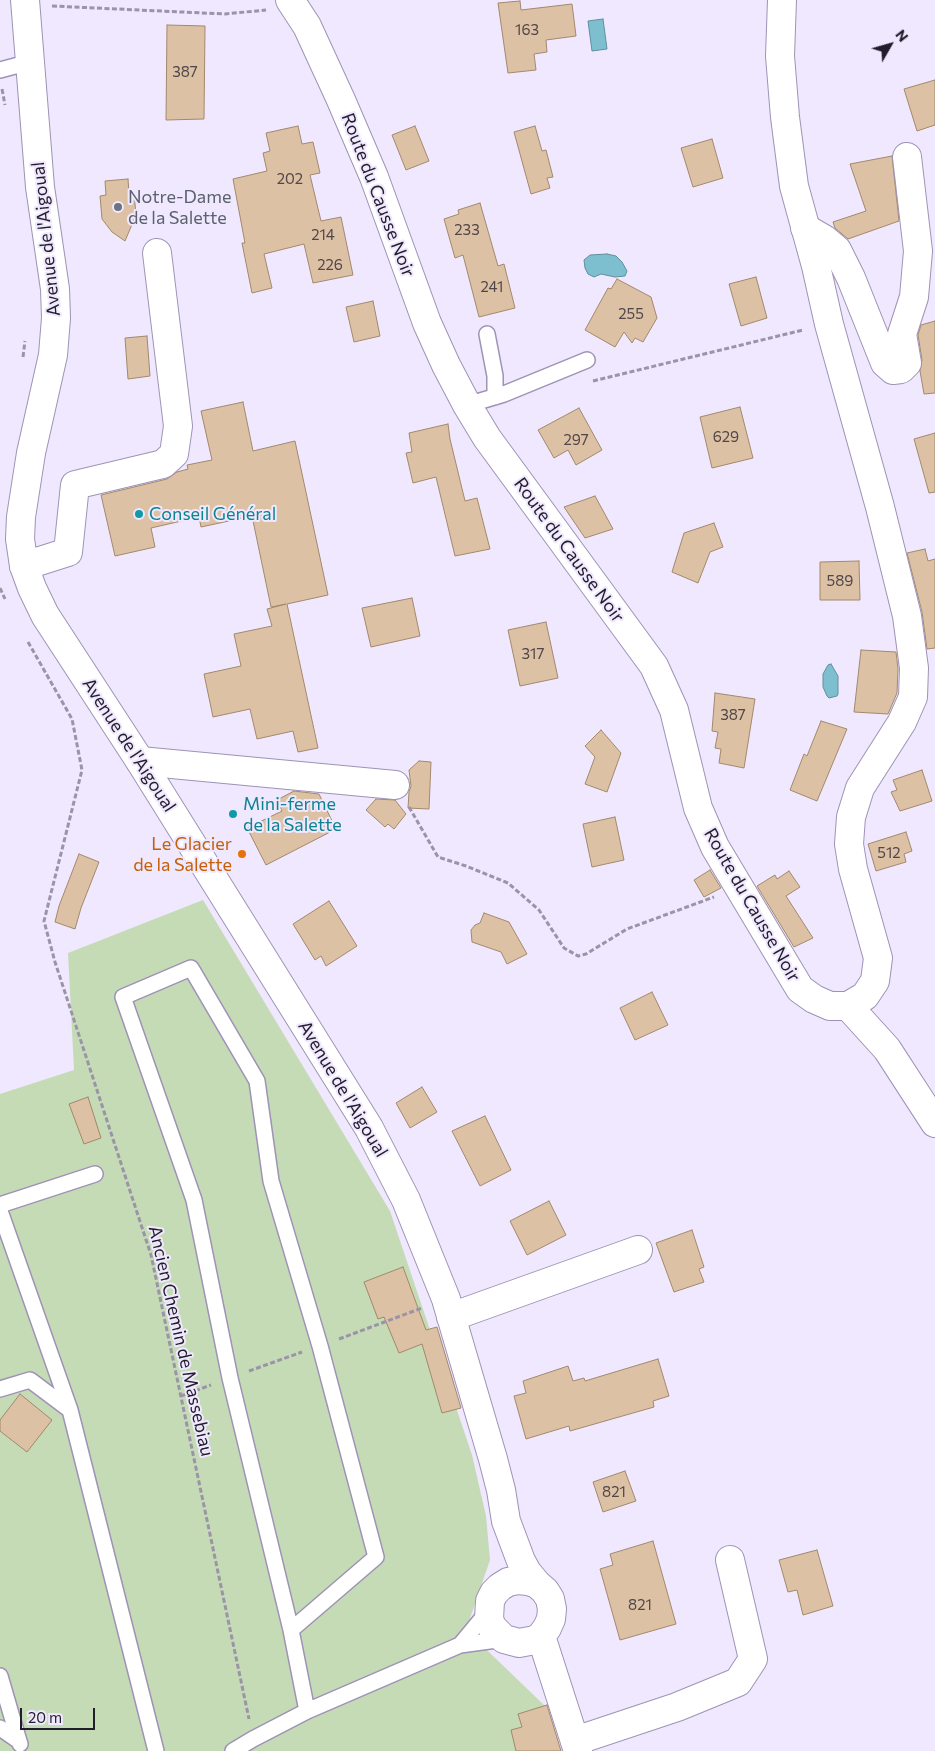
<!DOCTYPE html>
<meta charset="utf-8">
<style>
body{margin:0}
#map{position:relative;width:935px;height:1751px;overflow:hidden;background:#efe8fe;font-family:Commissioner,sans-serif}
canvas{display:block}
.north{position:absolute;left:865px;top:20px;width:50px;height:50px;-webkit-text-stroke:4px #efe8fe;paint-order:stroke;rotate:52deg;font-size:14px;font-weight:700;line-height:20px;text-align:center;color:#221d2a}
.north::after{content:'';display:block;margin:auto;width:18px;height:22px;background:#221d2a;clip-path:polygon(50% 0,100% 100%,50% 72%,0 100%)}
.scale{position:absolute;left:20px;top:1708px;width:75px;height:22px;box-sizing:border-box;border:2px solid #221d2a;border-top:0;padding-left:6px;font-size:15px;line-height:18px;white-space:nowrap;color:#221d2a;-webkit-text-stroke:4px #efe8fe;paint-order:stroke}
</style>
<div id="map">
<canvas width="935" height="1751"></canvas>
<div class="north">N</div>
<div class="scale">20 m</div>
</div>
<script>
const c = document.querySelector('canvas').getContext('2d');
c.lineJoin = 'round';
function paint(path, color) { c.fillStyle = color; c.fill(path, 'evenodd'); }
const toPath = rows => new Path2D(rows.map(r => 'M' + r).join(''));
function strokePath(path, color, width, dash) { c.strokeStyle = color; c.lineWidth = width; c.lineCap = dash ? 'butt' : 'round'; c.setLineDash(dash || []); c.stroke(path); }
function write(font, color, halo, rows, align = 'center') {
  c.font = font + ' Commissioner,sans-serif'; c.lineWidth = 4; c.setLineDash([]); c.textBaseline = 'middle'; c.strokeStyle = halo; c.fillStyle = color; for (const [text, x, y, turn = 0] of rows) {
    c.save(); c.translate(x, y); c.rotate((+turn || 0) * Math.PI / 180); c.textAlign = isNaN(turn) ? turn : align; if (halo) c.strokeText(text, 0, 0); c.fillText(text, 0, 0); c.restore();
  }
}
paint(toPath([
 [203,900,390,1211,472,1455,486,1516,490,1560,466,1630,545,1706,559,1751,0,1751,0,1094,74,1070,68,953]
]), '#c5dbb6');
const water = toPath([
 [603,19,607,49,592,51,588,21,603,19],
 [607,254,616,256,622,262,627,271,625,276,615,277,601,274,594,277,588,274,585,268,584,260,590,255,607,254],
 [831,664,838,676,838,694,837,696,829,698,827,696,823,687,823,674,828,665,831,664]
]);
paint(water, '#7ebfcf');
strokePath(water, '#628e9e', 1);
const building = toPath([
 [520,1,521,10,572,4,576,36,546,40,547,52,534,54,536,70,508,73,498,3,520,1],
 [167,25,205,26,204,119,166,120,167,25],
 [935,80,935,125,917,131,904,89,935,80],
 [298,126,302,144,313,142,320,173,310,175,321,221,341,217,353,275,313,283,304,244,264,254,272,288,252,293,242,243,245,243,233,179,267,171,263,153,270,151,266,133,298,126],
 [415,126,429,161,406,170,392,135,415,126],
 [535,126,542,151,546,150,553,177,547,178,550,188,531,194,514,132,535,126],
 [712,139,723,178,693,187,681,148,712,139],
 [892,156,899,221,848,239,835,228,833,222,866,211,850,164,892,156],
 [128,179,129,193,134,192,136,215,125,241,112,232,102,219,100,196,106,195,105,181,128,179],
 [480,203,498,266,504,264,515,308,479,317,463,255,455,258,444,219,459,214,458,210,480,203],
 [756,277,767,318,741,326,729,284,756,277],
 [617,279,651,297,657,318,643,342,635,338,632,343,624,332,615,347,585,330,608,288,611,289,617,279],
 [373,301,380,336,354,342,346,307,373,301],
 [935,321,935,393,924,394,920,371,922,360,918,335,921,325,935,321],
 [147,336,150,376,128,379,125,338,147,336],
 [243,402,253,451,295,441,328,595,287,604,318,748,298,752,293,731,257,739,250,709,213,717,204,674,241,666,234,634,272,626,267,609,286,604,271,607,252,516,201,527,199,517,151,528,155,547,115,556,101,495,167,479,177,472,188,469,187,465,212,460,201,411,243,402],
 [740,407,753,458,712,468,700,417,740,407],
 [579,408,602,450,576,465,568,450,554,458,538,430,579,408],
 [448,424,450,439,465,501,477,498,490,549,455,556,436,477,413,483,406,453,412,452,409,433,448,424],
 [935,433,935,492,929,493,914,439,935,433],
 [595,496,613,529,585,538,564,507,595,496],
 [714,523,723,547,710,552,698,583,672,572,684,533,714,523],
 [925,549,928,561,935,559,935,648,927,649,922,612,907,553,925,549],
 [859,561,860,600,820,600,820,562,859,561],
 [412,598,420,636,371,647,362,608,412,598],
 [546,622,558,678,520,686,508,630,546,622],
 [861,650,896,652,898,669,897,693,888,714,854,712,861,650],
 [715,693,755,699,744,768,719,763,721,749,715,748,718,732,712,731,715,693],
 [821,721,847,729,817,801,790,790,804,754,807,756,821,721],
 [601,730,621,753,607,792,585,784,595,757,585,746,601,730],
 [419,761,431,762,429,809,408,808,409,792,411,786,409,770,419,761],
 [922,770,932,801,900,811,891,792,897,790,893,780,922,770],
 [294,791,319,794,336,829,266,865,247,828,282,811,277,800,294,791],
 [376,799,395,800,406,814,394,829,388,824,385,827,366,810,376,799],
 [615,817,624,860,592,867,583,824,615,817],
 [906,832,912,851,904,854,906,862,876,871,868,844,906,832],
 [79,854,99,862,81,908,75,929,55,922,59,906,79,854],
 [710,870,721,888,704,897,694,880,710,870],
 [789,871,800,887,786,896,813,938,794,947,757,886,775,875,777,879,789,871],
 [329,901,357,946,326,966,321,956,315,960,293,924,329,901],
 [484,913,509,922,527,954,507,964,501,952,472,942,471,930,475,925,480,923,484,913],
 [652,992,668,1025,635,1040,620,1008,652,992],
 [422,1087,437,1112,410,1128,396,1103,422,1087],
 [88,1097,101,1138,84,1144,69,1104,88,1097],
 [485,1116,511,1170,480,1186,452,1131,485,1116],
 [549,1201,566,1235,527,1255,510,1221,549,1201],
 [692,1230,704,1267,699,1269,704,1282,674,1292,656,1243,692,1230],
 [403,1267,426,1330,437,1327,461,1408,442,1413,422,1344,399,1353,384,1317,378,1319,364,1282,403,1267],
 [658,1359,669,1396,653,1401,654,1407,570,1431,569,1426,526,1439,514,1396,526,1393,523,1381,568,1366,573,1381,584,1378,585,1381,658,1359],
 [20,1394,52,1420,27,1452,0,1431,0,1420,20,1394],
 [625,1471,636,1501,603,1512,593,1482,625,1471],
 [653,1541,676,1624,620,1640,600,1569,613,1565,610,1554,653,1541],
 [817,1550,833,1606,803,1615,797,1590,788,1592,779,1560,817,1550],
 [547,1705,561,1751,516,1751,511,1730,522,1727,518,1714,547,1705]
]);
paint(building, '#ddc1a5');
strokePath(building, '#a2886d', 1);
const lane = toPath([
 [0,70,30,62],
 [487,334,495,376,495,397],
 [467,405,504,394,587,360],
 [0,1205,95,1174],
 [0,1211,70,1410],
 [0,1389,30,1380,70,1410,156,1751],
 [291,1630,376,1557,320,1346,271,1181,257,1081,191,968,123,997,194,1200,230,1378,291,1630,307,1711],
 [460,1645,489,1610],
 [0,1676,19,1741],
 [0,1728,19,1741,20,1744],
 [233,1751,253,1739,307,1711,460,1645,504,1639]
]);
const street = toPath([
 [805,228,824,239,837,250,851,278,885,363,893,370,901,369,907,363,902,334,914,297,918,251,907,157],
 [24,566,68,552,75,485,163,464,174,454,178,426,157,253],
 [140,761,395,785],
 [848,1006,887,1049,935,1123],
 [451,1317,638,1250],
 [575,1741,677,1707,738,1682,753,1659,730,1560]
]);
const secondary = toPath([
 [25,0,40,187,55,289,56,318,53,355,31,453,21,517,20,539,24,566,32,588,45,615,140,761,369,1128,406,1200,446,1299,493,1459,501,1490,506,1521,521,1561,527,1572,537,1584,545,1591,550,1599,552,1609,551,1619,547,1628,541,1636,535,1640,519,1643,504,1639,492,1627,489,1619,490,1601,494,1593,500,1587,508,1582,518,1580,528,1581,537,1584],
 [290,0,307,26,341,100,374,177,427,323,446,365,467,405,487,438,654,666,674,710,698,808,715,847,800,989,814,999,830,1006,848,1006,865,996,875,981,878,958,853,869,849,844,851,817,860,788,902,722,913,697,914,668,907,616,880,507,829,324,816,266,794,186,785,117,780,56,782,0],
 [541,1636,578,1751]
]);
strokePath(lane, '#9e93b5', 18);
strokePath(street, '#9e93b5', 30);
strokePath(secondary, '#9e93b5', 30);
strokePath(toPath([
 [52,6,225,14,266,10],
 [2,89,5,105],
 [23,357,25,341],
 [593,381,803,330],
 [0,588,5,599],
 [28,642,72,719,82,770,44,921,55,962,151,1255,249,1719],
 [409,807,438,857,466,866,508,883,539,910,564,948,578,956,586,954,627,929,714,897],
 [339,1339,422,1308],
 [249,1371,302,1352],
 [181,1396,211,1385]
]), '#9b94a7', 3, [5, 2.5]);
strokePath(lane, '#fff', 15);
strokePath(street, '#fff', 28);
strokePath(secondary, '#fff', 28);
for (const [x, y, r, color] of [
 [118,207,5,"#6b7280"],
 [139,514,5,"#0f9aa8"],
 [233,814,5,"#0f9aa8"],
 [242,854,5,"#e8710a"]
]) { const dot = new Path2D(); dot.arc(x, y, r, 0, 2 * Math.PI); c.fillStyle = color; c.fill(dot); strokePath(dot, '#efe8fe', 2); }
write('15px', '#514649', null, [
 ["163",527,30],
 ["387",185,72],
 ["202",290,179],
 ["233",467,230],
 ["214",323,235],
 ["226",330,265],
 ["241",492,287],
 ["255",631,314],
 ["629",726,437],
 ["297",576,440],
 ["589",840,581],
 ["317",533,654],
 ["387",733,715],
 ["512",889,853],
 ["821",614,1492],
 ["821",640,1605]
]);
write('18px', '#221d2a', '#efe8fe', [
 ["Route du Causse Noir",378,195,69],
 ["Avenue de l'Aigoual",46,239,-96],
 ["Route du Causse Noir",569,550,54],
 ["Avenue de l'Aigoual",129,745,57],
 ["Route du Causse Noir",752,905,60],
 ["Avenue de l'Aigoual",343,1089,59],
 ["Ancien Chemin de Massebiau",181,1341,77]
]);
write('18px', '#5b616d', '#efe8fe', [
 ["Notre-Dame",128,197],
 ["de la Salette",128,218]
], 'left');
write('18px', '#0d838f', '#efe8fe', [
 ["Conseil Général",149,514],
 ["Mini-ferme",243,804],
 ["de la Salette",243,825]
], 'left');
write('18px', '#c56008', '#efe8fe', [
 ["Le Glacier",232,844],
 ["de la Salette",232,865]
], 'right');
</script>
